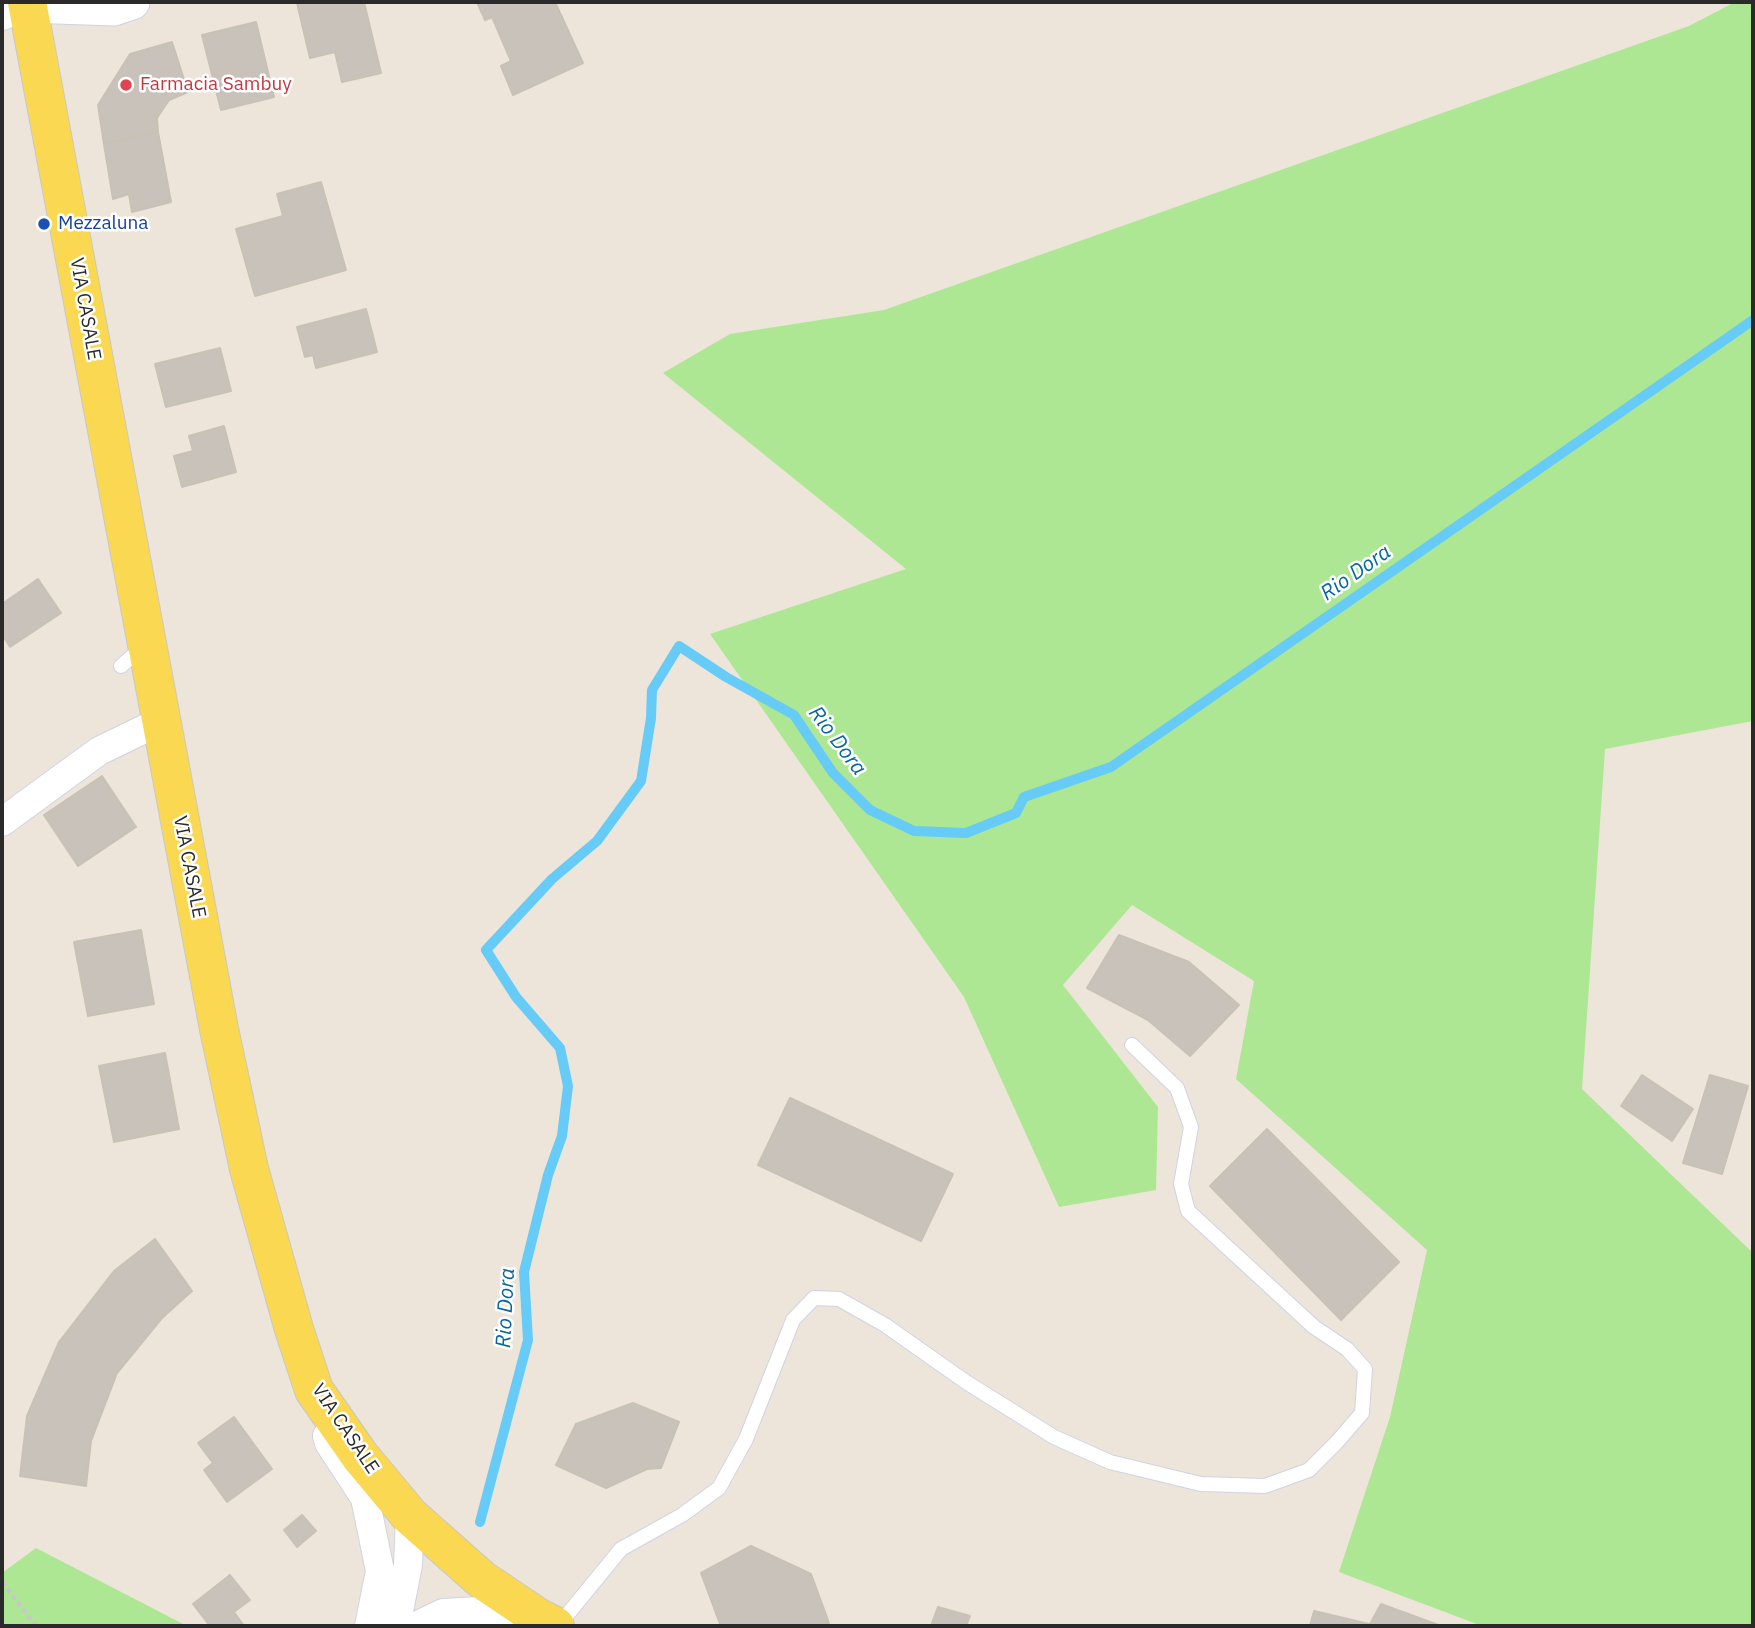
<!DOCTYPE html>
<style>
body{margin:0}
#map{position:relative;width:1755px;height:1628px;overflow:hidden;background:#ede5da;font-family:"IBM Plex Sans",sans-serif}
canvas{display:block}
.frame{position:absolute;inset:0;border:4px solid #2a2a2a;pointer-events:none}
</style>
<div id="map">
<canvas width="1755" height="1628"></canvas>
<div class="frame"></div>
</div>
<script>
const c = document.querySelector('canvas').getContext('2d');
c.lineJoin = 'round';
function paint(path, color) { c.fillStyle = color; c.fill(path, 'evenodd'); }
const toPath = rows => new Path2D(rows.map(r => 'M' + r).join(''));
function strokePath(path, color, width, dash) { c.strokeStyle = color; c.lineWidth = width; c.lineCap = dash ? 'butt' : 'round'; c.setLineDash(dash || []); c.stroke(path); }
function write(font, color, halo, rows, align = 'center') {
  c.font = font + ' "IBM Plex Sans",sans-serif'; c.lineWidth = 5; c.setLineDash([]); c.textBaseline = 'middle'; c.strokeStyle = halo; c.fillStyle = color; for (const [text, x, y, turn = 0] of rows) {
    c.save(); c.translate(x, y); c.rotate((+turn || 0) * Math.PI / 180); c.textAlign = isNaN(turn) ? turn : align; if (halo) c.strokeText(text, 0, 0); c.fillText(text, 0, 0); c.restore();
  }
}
paint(toPath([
 [1735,2,1753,2,1753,721,1605,749,1582,1089,1753,1253,1753,1626,1482,1626,1339,1572,1390,1417,1427,1250,1236,1079,1254,981,1132,905,1063,985,1158,1107,1156,1190,1059,1207,964,997,710,634,906,569,663,373,730,334,884,310,1689,26],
 [36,1548,187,1626,2,1626,2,1573]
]), '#ade793');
strokePath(toPath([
 [480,1522,528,1340,524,1272,548,1175,562,1136,568,1086,560,1048,516,997,486,950,552,879,597,841,641,781,651,718,652,690,679,646,726,677,794,715,833,773,870,810,914,831,966,833,1016,813,1024,797,1111,767,1753,320]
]), '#66cbf6', 10);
const building = toPath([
 [303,2,364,2,381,73,342,82,335,52,310,58,297,3,303,2],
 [477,2,555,2,583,63,513,95,501,66,511,61,492,17,485,20,477,2],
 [256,22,274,97,221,110,202,35,256,22],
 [172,42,188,92,169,100,157,118,158,132,104,144,98,105,130,54,172,42],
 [158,132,171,202,132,212,129,194,113,199,104,144,158,132],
 [321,182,346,270,255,296,236,229,283,216,277,194,321,182],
 [366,309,377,352,316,368,313,355,305,357,297,327,366,309],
 [220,348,231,391,166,407,155,364,220,348],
 [224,426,236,472,182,487,174,456,193,451,189,436,224,426],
 [38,579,61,613,10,647,2,634,2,620,6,618,2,612,2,604,38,579],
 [102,776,136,827,78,866,44,815,102,776],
 [141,930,154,1004,88,1016,74,942,141,930],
 [1119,935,1189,962,1239,1005,1190,1056,1148,1020,1087,988,1119,935],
 [165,1053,179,1129,114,1142,99,1066,165,1053],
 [1642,1075,1693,1109,1672,1141,1621,1106,1642,1075],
 [1710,1075,1748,1086,1722,1174,1683,1163,1710,1075],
 [790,1098,953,1174,921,1241,758,1165,790,1098],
 [1267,1129,1399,1262,1341,1320,1210,1186,1267,1129],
 [155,1239,192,1291,162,1318,117,1373,91,1441,86,1486,20,1476,27,1416,59,1342,114,1271,155,1239],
 [633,1403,679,1422,661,1468,647,1469,606,1488,556,1465,576,1424,633,1403],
 [234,1417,272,1469,227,1502,204,1470,213,1463,198,1443,234,1417],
 [302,1515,316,1531,297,1547,284,1530,302,1515],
 [751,1546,811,1574,829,1623,820,1626,720,1624,701,1573,751,1546],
 [230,1575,250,1600,234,1612,244,1626,210,1626,193,1604,230,1575],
 [1381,1604,1441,1626,1369,1626,1381,1604],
 [938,1607,970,1616,966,1626,942,1626,932,1623,938,1607],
 [1314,1611,1369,1624,1369,1626,1310,1626,1314,1611]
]);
paint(building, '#c8c2ba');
strokePath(building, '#c8c2b4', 2);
const service = toPath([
 [121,666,143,647],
 [558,1626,621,1549,682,1515,719,1488,746,1439,793,1320,814,1298,839,1299,885,1325,966,1382,1054,1437,1110,1462,1201,1484,1265,1486,1309,1470,1337,1442,1362,1413,1365,1369,1347,1349,1314,1327,1188,1211,1181,1184,1191,1127,1177,1088,1132,1045]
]);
const minor = toPath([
 [2,16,28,5],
 [2,822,99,751,161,721],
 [327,1436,329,1443,365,1498,380,1571,369,1626],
 [396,1626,408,1565,410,1516],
 [416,1626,443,1613,479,1611,536,1618]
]);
const tertiary = toPath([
 [28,5,114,8,132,2]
]);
const primary = toPath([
 [27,2,219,1029,249,1169,294,1329,314,1390,360,1456,410,1516,481,1579,539,1618,555,1626]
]);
strokePath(service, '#cfd3e4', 16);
strokePath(minor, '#cfd3e4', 30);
strokePath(tertiary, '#cfd3e4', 37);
strokePath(primary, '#c8c8c8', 40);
strokePath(toPath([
 [2,1582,36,1626]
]), '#c8c8c8', 4.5, [5, 3.5]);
strokePath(service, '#fff', 14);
strokePath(minor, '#fff', 28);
strokePath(tertiary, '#fff', 35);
strokePath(primary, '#fad852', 38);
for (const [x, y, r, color] of [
 [126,85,7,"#e0444e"],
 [44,224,7,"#1a4fb4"]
]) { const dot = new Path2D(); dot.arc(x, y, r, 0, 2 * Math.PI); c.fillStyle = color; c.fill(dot); strokePath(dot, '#fff', 2.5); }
write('19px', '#be3a42', '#fff', [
 ["Farmacia Sambuy",140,85]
], 'left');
write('19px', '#164399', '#fff', [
 ["Mezzaluna",58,224]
], 'left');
write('19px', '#2a2a2a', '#fff', [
 ["VIA CASALE",85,309,80],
 ["VIA CASALE",189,867,79],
 ["VIA CASALE",345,1429,56]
]);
write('italic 21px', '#0567a2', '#fff', [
 ["Rio Dora",1356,573,-35],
 ["Rio Dora",837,741,53],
 ["Rio Dora",506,1308,-87]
]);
</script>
